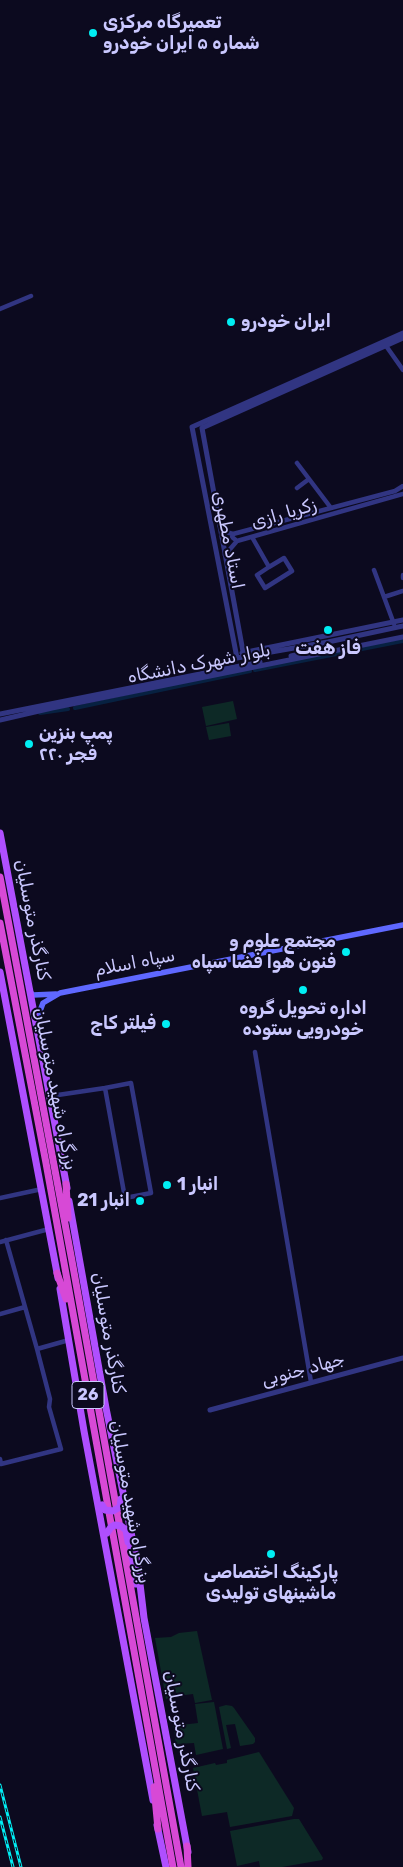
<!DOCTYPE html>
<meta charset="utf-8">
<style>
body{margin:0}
canvas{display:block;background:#0c0a1f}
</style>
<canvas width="403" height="1867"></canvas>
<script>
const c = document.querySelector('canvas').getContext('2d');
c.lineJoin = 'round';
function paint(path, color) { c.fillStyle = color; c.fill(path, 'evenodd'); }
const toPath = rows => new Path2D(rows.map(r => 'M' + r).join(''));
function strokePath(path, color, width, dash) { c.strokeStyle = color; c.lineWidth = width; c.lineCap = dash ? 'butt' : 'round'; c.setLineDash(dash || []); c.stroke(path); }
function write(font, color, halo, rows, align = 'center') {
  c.font = font + ' Rubik,"Noto Sans Arabic",sans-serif'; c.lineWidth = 4; c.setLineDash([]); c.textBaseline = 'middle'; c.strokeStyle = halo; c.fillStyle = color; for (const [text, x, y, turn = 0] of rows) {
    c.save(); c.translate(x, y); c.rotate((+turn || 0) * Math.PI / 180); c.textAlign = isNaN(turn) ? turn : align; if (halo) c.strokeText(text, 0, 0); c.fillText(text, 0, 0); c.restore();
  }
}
paint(toPath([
 [233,701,237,719,206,726,202,707],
 [229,723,231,736,209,740,206,727],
 [197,1631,212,1700,195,1703,193,1694,177,1696,176,1692,168,1693,169,1698,166,1699,155,1638,171,1637,179,1633],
 [214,1702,223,1749,196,1755,194,1743,176,1744,173,1726,198,1723,195,1704],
 [226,1705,232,1706,234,1708,255,1738,255,1742,253,1744,240,1746,235,1724,226,1725,231,1748,227,1749,219,1707],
 [259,1752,294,1808,292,1816,230,1827,227,1812,202,1816,193,1768,215,1763,216,1765,227,1763,227,1760],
 [294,1819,299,1819,323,1858,322,1860,282,1867,260,1867,259,1861,237,1866,230,1831]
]), '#0d2926');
strokePath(toPath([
 [255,670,403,641],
 [75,708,250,671],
 [40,713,68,709]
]), '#072141', 4);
strokePath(toPath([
 [0,309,31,296],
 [384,343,403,370],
 [297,463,331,508],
 [297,488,309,479],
 [220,526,226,532,233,534],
 [252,537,269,567,284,558,292,571,265,588,257,575,269,567],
 [237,541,232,537,233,534,395,491,403,486],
 [237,541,403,494],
 [225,555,237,541],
 [374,570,394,624],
 [403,575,403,578],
 [384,597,403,591],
 [255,1052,311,1382],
 [131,1083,151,1193,125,1198,105,1088,131,1083],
 [51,1096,105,1088],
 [0,1198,42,1189],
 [0,1242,49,1229],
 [0,1314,25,1307],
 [37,1349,69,1340],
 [0,1459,1,1464,61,1449,49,1407,50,1399,37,1349,6,1240]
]), '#313582', 4.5);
strokePath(toPath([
 [403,333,192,427,237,658,328,642,403,626],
 [242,653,403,620],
 [291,656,319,650],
 [244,657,202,428,403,338],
 [0,714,260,662],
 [0,720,52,708,403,637],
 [210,1410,403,1358]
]), '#313582', 5);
strokePath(toPath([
 [30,992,33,995,56,994],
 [36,1022,43,1003,60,993,403,925]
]), '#5f68ff', 5.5);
strokePath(toPath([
 [0,833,67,1188],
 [0,972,58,1278],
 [69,1201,106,1408,138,1567,144,1618,188,1852],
 [60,1289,84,1431,153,1800],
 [128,1542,136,1584],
 [157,1825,166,1867]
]), '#af4fff', 7);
strokePath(toPath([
 [0,877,72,1261,181,1867],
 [0,923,46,1163,173,1867],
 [66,1184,68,1218],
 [57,1273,66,1299],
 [154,1787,158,1829],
 [187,1846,188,1867]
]), '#d749d6', 7);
const rail = toPath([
 [0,1785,21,1867],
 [0,1817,13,1867]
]);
strokePath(rail, '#00eef3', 3);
strokePath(rail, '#0c0a1f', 1, [4]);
strokePath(toPath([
 [102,1505,105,1510,113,1511,120,1507,121,1499],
 [107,1533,111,1527,115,1525,121,1526,126,1530,128,1542]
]), '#af4fff', 7);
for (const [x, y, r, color] of [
 [93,33,5,"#00eef3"],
 [231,322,5,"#00eef3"],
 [328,630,5,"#00eef3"],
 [29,744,5,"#00eef3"],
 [346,952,5,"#00eef3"],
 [303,990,5,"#00eef3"],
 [166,1024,5,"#00eef3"],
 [167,1185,5,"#00eef3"],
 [140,1201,5,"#00eef3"],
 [271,1554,5,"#00eef3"]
]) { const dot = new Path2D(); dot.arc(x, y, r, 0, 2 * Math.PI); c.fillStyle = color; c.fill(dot); strokePath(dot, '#0c0a1f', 2); }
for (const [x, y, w] of [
 [88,1395,32]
]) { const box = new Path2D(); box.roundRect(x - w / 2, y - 13.5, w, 27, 4); c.fillStyle = '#0c0a1f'; c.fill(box); strokePath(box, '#cac8ff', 1); }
write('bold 16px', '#cac8ff', null, [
 ["26",88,1395]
]);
write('bold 18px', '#cac8ff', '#0c0a1f', [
 ["تعمیرگاه مرکزی",103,23],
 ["شماره ۵ ایران خودرو",103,44],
 ["ایران خودرو",241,322],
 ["فاز هفت",328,649,"center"],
 ["پمپ بنزین",39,734],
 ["۲۲۰ فجر",39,755],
 ["مجتمع علوم و",336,942,"right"],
 ["فنون هوا فضا سپاه",336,963,"right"],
 ["اداره تحویل گروه",303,1009,"center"],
 ["خودرویی ستوده",303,1030,"center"],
 ["فیلتر کاج",156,1024,"right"],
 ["انبار 1",177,1185],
 ["انبار 21",130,1201,"right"],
 ["پارکینگ اختصاصی",271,1573,"center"],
 ["ماشینهای تولیدی",271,1594,"center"]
], 'left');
write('18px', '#cac8ff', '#0c0a1f', [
 ["زکریا رازی",284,514,-16],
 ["استاد مطهری",228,540,79],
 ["بلوار شهرک دانشگاه",199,664,-11],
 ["کنارگذر متوسلیان",32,920,79],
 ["سپاه اسلام",135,963,-11],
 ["بزرگراه شهید متوسلیان",55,1089,79],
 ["کنارگذر متوسلیان",108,1333,80],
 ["جهاد جنوبی",303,1370,-15],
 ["بزرگراه شهید متوسلیان",130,1502,80],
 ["کنارگذر متوسلیان",181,1731,79]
]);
</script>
